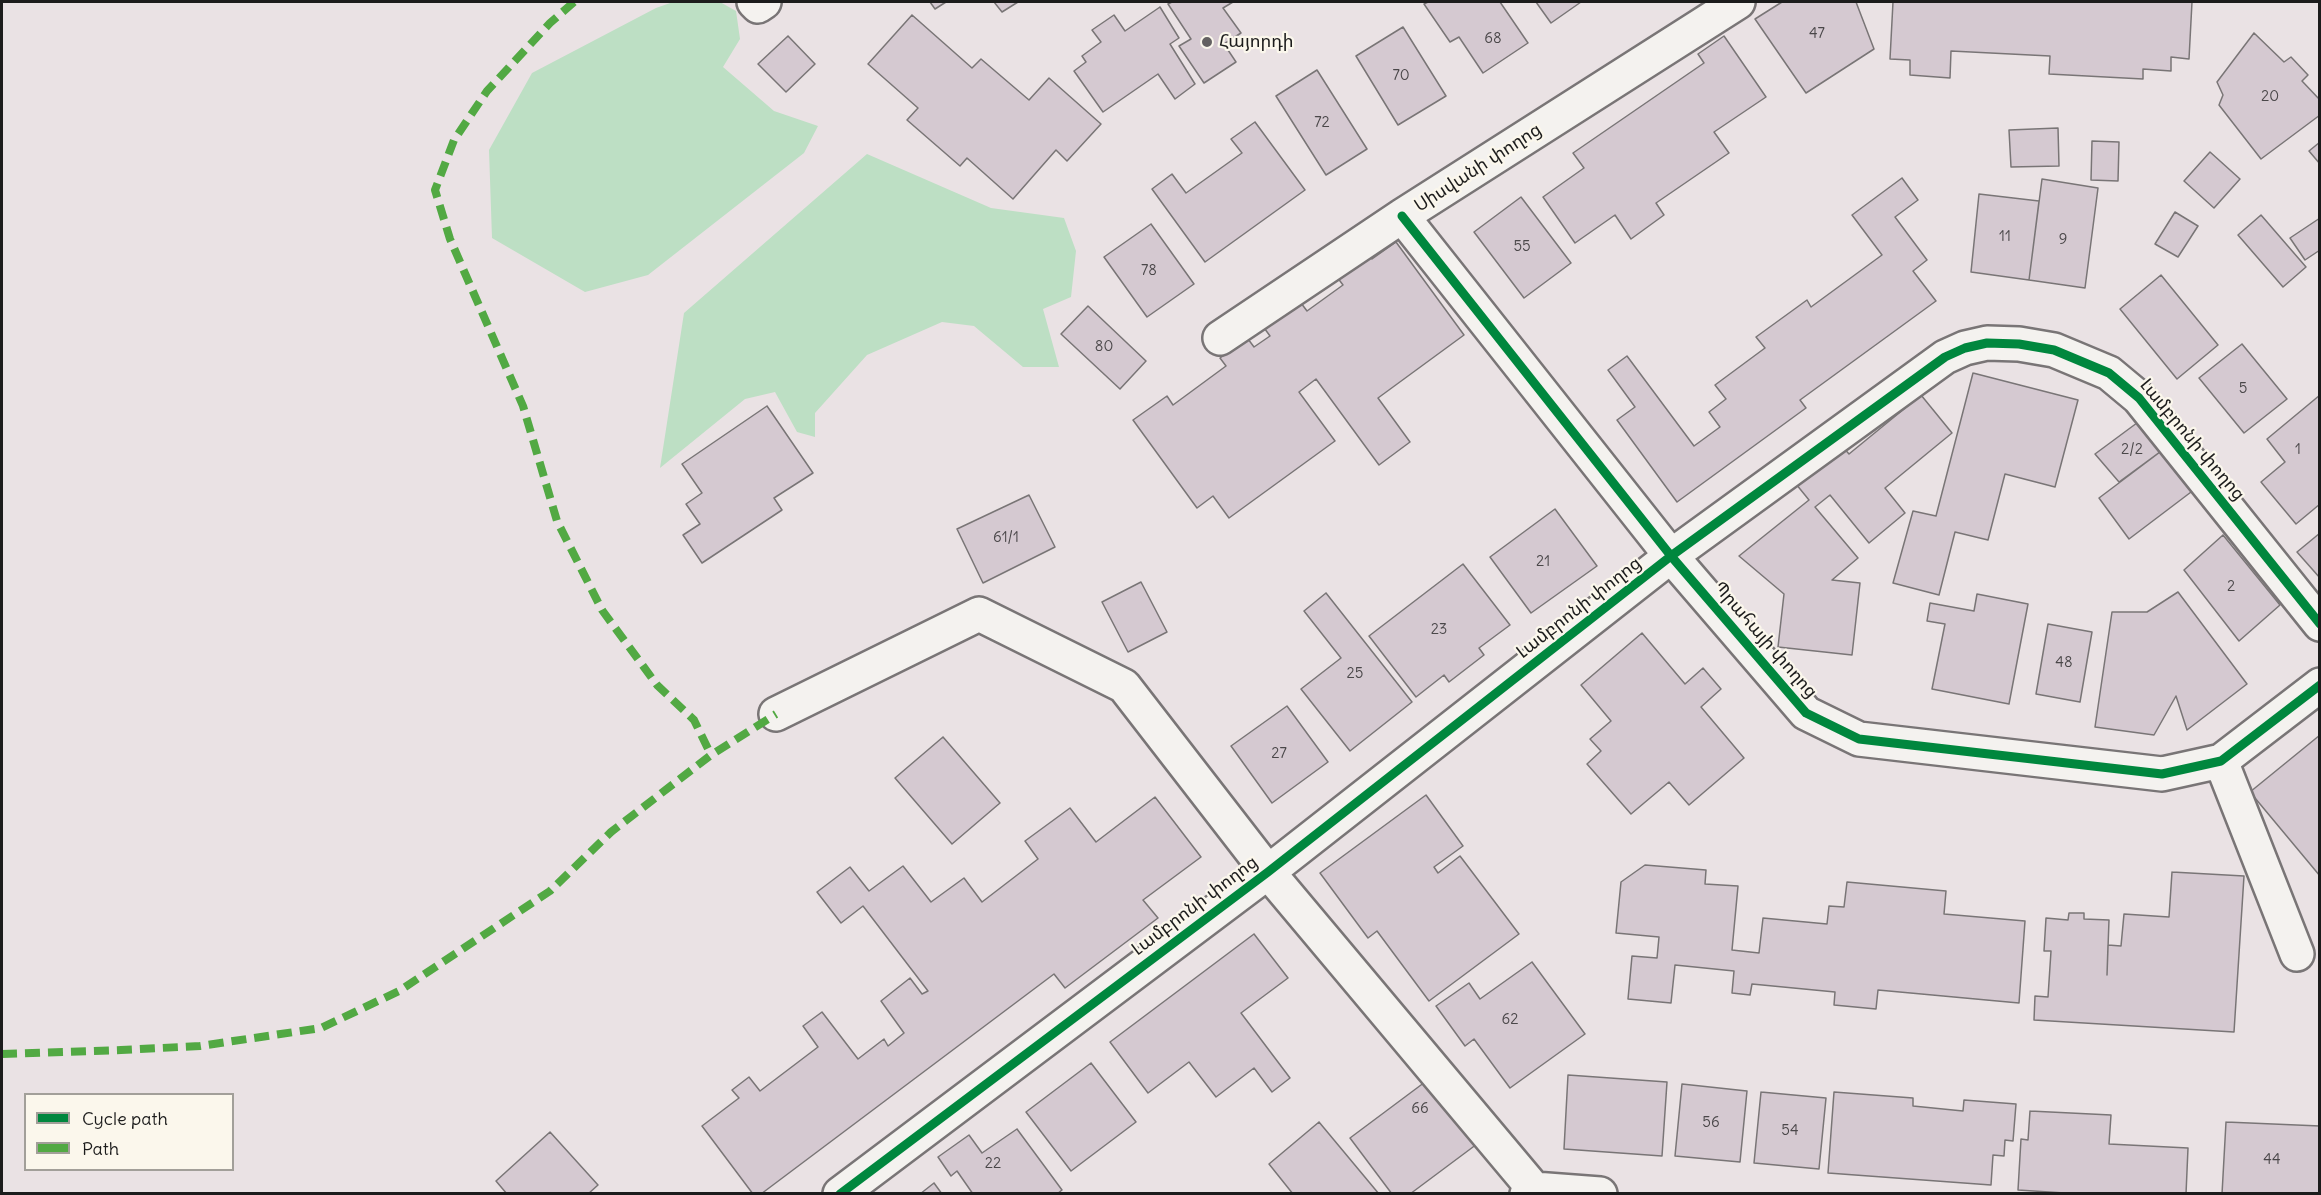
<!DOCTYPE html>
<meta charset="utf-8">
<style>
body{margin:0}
#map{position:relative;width:2321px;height:1195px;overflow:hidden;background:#eae2e4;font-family:Delius,sans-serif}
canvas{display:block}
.frame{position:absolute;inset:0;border:3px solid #1c1c1c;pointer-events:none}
.legend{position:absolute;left:24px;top:1093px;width:210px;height:78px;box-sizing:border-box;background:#fbf7ec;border:2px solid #a29f99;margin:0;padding:8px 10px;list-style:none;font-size:18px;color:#1c1c1c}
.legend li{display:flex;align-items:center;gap:12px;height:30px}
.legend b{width:30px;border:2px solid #a29f99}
</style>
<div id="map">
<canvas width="2321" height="1195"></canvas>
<div class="frame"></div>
<ul class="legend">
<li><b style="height:8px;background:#00873e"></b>Cycle path</li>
<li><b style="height:8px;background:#52a943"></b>Path</li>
</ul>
</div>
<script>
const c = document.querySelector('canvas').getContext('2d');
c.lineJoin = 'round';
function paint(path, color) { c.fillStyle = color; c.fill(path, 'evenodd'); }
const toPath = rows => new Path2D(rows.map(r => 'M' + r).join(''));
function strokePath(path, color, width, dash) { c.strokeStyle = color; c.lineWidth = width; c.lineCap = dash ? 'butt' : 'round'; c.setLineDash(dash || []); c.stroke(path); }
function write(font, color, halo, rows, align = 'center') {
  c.font = font + ' Delius,"Noto Sans Armenian",sans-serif'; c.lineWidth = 4.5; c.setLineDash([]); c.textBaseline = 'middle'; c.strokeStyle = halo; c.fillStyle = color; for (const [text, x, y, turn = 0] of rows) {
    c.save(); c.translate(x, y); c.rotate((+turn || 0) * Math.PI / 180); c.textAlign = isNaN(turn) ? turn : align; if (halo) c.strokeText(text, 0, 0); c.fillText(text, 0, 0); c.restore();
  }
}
paint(toPath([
 [673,2,720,2,736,11,740,39,723,67,774,111,818,126,804,153,648,275,585,292,492,238,489,150,532,73,656,8],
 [867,154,991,208,1064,218,1076,251,1071,297,1043,309,1059,367,1023,367,974,326,942,322,867,355,815,413,815,437,797,432,775,392,745,399,660,468,684,313]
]), '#bddfc4');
const building = toPath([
 [930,2,946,2,935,9,930,2],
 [994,2,1018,2,1002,12,994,2],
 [1172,2,1233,2,1223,8,1241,33,1224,44,1236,62,1204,83,1179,46,1191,39,1168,4,1172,2],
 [1428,2,1500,2,1528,43,1483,73,1459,37,1450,42,1424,4,1428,2],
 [1536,2,1581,2,1551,23,1536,2],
 [1782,2,1856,2,1874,49,1806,93,1755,19,1782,2],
 [1893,2,2192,2,2189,59,2171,57,2171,71,2143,69,2143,79,2049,74,2050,56,1951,51,1950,78,1910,75,1910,60,1890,59,1893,2],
 [1160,7,1179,38,1170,44,1195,84,1175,99,1158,74,1103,112,1074,71,1086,62,1082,56,1101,42,1092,30,1114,15,1125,31,1160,7],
 [912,15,972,68,981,59,1029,100,1049,78,1101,124,1067,161,1056,150,1013,199,967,158,960,166,907,120,918,108,868,64,912,15],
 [1403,27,1446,96,1398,125,1356,56,1403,27],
 [2254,33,2284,62,2291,57,2308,75,2302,81,2320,100,2320,115,2261,159,2219,105,2223,95,2217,82,2254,33],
 [788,36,815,64,786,92,758,64,788,36],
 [1724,36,1766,97,1714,132,1729,153,1656,203,1664,215,1631,239,1615,215,1575,243,1543,197,1584,168,1573,153,1704,63,1698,54,1724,36],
 [1317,70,1367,149,1326,175,1276,96,1317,70],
 [1255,122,1305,190,1205,262,1152,189,1172,174,1186,193,1242,153,1231,139,1255,122],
 [2058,128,2059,166,2011,167,2009,130,2058,128],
 [2092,141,2119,142,2118,181,2091,180,2092,141],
 [2320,142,2320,164,2309,151,2320,142],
 [2210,152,2240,179,2214,208,2184,181,2210,152],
 [1902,178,1918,200,1895,217,1927,260,1913,271,1936,301,1800,400,1806,408,1677,502,1617,420,1635,407,1608,370,1627,356,1694,446,1720,427,1709,412,1726,399,1715,385,1765,348,1756,337,1807,300,1811,307,1882,255,1852,215,1902,178],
 [2042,179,2098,188,2085,288,2029,280,2042,179],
 [1979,194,2039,201,2029,280,1971,272,1979,194],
 [1521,197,1571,263,1524,298,1474,232,1521,197],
 [2175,212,2198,226,2178,257,2155,244,2175,212],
 [2261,215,2306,267,2283,287,2238,235,2261,215],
 [2320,218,2320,250,2305,260,2290,238,2320,218],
 [1151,224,1194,284,1147,317,1104,257,1151,224],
 [1396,242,1464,335,1378,398,1410,442,1379,465,1316,379,1299,392,1335,441,1229,518,1213,496,1197,508,1133,420,1167,396,1173,405,1226,366,1220,358,1248,339,1254,347,1270,336,1262,325,1298,299,1307,311,1343,285,1334,273,1366,250,1372,259,1396,242],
 [2161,275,2218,345,2177,379,2120,309,2161,275],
 [1088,306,1146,361,1120,389,1061,334,1088,306],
 [2242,344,2287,399,2244,433,2199,378,2242,344],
 [1973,373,2078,400,2055,487,2005,474,1988,540,1955,532,1939,595,1893,583,1913,511,1936,516,1973,373],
 [1921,395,1952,433,1885,488,1905,513,1869,543,1830,495,1815,507,1858,558,1832,580,1860,583,1852,655,1778,647,1784,594,1739,556,1809,500,1796,484,1842,446,1849,454,1921,395],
 [2320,395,2320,504,2296,524,2261,482,2285,462,2267,439,2320,395],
 [767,406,813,473,774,498,782,510,702,563,683,535,700,524,686,504,702,493,682,464,767,406],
 [2145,417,2168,446,2119,482,2095,454,2145,417],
 [2168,446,2199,486,2129,539,2099,498,2168,446],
 [1029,495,1055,547,983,583,957,529,1029,495],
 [1555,509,1597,566,1531,613,1490,557,1555,509],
 [2320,533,2320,578,2297,552,2320,533],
 [2223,535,2280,605,2239,641,2184,570,2223,535],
 [1463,564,1510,625,1479,648,1484,655,1449,682,1444,675,1416,697,1369,636,1463,564],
 [1141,582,1167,632,1128,652,1102,602,1141,582],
 [2178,592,2247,684,2187,730,2176,696,2154,735,2095,727,2112,612,2147,612,2178,592],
 [1326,593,1412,702,1350,751,1301,689,1341,658,1304,611,1326,593],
 [1977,594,2028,604,2009,704,1932,689,1945,624,1927,621,1930,603,1974,611,1977,594],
 [2048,624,2092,632,2080,702,2036,694,2048,624],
 [1642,633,1685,684,1703,668,1721,689,1701,707,1744,758,1689,805,1669,782,1631,814,1587,764,1601,751,1590,739,1611,721,1581,685,1642,633],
 [1287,706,1328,762,1272,803,1231,746,1287,706],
 [2320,735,2320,876,2250,792,2320,735],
 [943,737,1000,803,952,844,895,778,943,737],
 [1426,795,1463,846,1434,867,1438,873,1460,856,1519,934,1429,1001,1377,931,1368,938,1320,873,1426,795],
 [1155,797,1201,857,1143,900,1158,918,1065,988,1054,974,761,1194,753,1194,702,1126,739,1098,732,1090,749,1077,760,1091,818,1047,803,1026,822,1012,858,1059,884,1039,888,1046,904,1033,881,1001,910,978,922,994,928,991,863,906,841,923,817,892,850,867,869,891,903,866,931,902,964,878,982,902,1038,859,1025,841,1070,808,1096,842,1155,797],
 [1645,865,1706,870,1705,884,1738,886,1732,950,1759,953,1763,918,1827,924,1829,906,1844,907,1847,882,1946,891,1944,914,2025,921,2019,1003,1878,990,1876,1009,1834,1005,1835,992,1752,984,1750,995,1732,993,1734,971,1675,965,1671,1003,1628,999,1632,956,1657,958,1659,937,1616,933,1621,882,1645,865],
 [2172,872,2244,876,2234,1032,2034,1020,2035,996,2048,997,2051,951,2044,951,2046,918,2068,920,2069,913,2084,913,2084,919,2109,920,2107,975,2108,945,2121,946,2124,914,2169,917,2172,872],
 [1254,934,1288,978,1241,1013,1290,1078,1272,1092,1254,1068,1216,1097,1189,1062,1148,1093,1110,1042,1254,934],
 [1532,962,1585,1034,1510,1088,1474,1039,1465,1046,1436,1006,1469,983,1480,999,1532,962],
 [1091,1063,1136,1122,1071,1171,1026,1112,1091,1063],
 [1568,1075,1667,1082,1662,1156,1564,1149,1568,1075],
 [1429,1079,1477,1144,1410,1194,1392,1194,1350,1138,1429,1079],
 [1682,1084,1747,1091,1740,1162,1675,1156,1682,1084],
 [1761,1092,1826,1098,1819,1169,1754,1163,1761,1092],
 [1834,1092,1913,1098,1913,1106,1963,1111,1964,1100,2016,1104,2013,1141,2005,1140,2004,1156,1993,1155,1991,1185,1828,1173,1834,1092],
 [2030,1111,2111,1115,2109,1144,2188,1148,2186,1194,2080,1194,2018,1190,2021,1139,2028,1140,2030,1111],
 [1319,1122,1379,1194,1293,1194,1269,1164,1319,1122],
 [2226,1122,2320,1126,2320,1194,2222,1194,2226,1122],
 [1017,1129,1062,1190,1057,1194,973,1194,957,1171,951,1176,938,1157,969,1135,982,1153,1017,1129],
 [550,1132,598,1185,588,1194,507,1194,496,1181,550,1132],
 [934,1183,942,1194,920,1194,934,1183]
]);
paint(building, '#d5c9d1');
strokePath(building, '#797576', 1.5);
const minor = toPath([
 [754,2,758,6,764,2],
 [1402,216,1671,556,1806,713,1859,739,2162,774,2221,761,2320,685],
 [1220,338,1402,216,1738,2],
 [776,714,979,614,1124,686,1268,872,1534,1189],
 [2221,761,2297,954],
 [840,1194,1268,872,1671,556,1945,357,1965,348,1987,343,2019,344,2054,350,2109,373,2139,398,2320,624],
 [1527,1194,1534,1189,1600,1194]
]);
strokePath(minor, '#797576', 38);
strokePath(minor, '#f4f2ef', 33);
strokePath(toPath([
 [574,2,550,23,487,91,454,140,435,190,450,239,523,406,557,521,602,610,657,685,694,720,711,755],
 [2,1054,121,1050,200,1046,321,1028,399,991,550,891,611,832,711,755,776,714]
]), '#52a943', 8, [15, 8]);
strokePath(toPath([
 [1402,216,1671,556,1806,713,1859,739,2162,774,2221,761,2320,685],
 [840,1194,1268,872,1671,556,1945,357,1965,348,1987,343,2019,344,2054,350,2109,373,2139,398,2320,624]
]), '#00873e', 9);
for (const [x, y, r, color] of [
 [1207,42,6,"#646162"]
]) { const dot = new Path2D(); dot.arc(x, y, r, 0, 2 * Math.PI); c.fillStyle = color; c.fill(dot); strokePath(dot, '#fbf7ec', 2); }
write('15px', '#4a4749', null, [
 ["47",1817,34],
 ["68",1493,39],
 ["70",1401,76],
 ["20",2270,97],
 ["72",1322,123],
 ["11",2005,237],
 ["9",2063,240],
 ["55",1522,247],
 ["78",1149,271],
 ["80",1104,347],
 ["5",2243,389],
 ["2/2",2132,450],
 ["1",2298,450],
 ["61/1",1006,538],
 ["21",1543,562],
 ["2",2231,587],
 ["23",1439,630],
 ["48",2064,663],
 ["25",1355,674],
 ["27",1279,754],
 ["62",1510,1020],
 ["66",1420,1109],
 ["56",1711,1123],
 ["54",1790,1131],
 ["44",2272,1160],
 ["22",993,1164]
]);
write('18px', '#1c1c1c', '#fbf7ec', [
 ["Հայորդի",1219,42]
], 'left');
write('18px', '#1c1c1c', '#fbf7ec', [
 ["Սիսվանի փողոց",1478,168,-33],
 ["Լամբրոնի փողոց",2192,440,50],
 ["Լամբրոնի փողոց",1579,608,-38],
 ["Պրահայի փողոց",1765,640,49],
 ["Լամբրոնի փողոց",1195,906,-37]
]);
</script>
